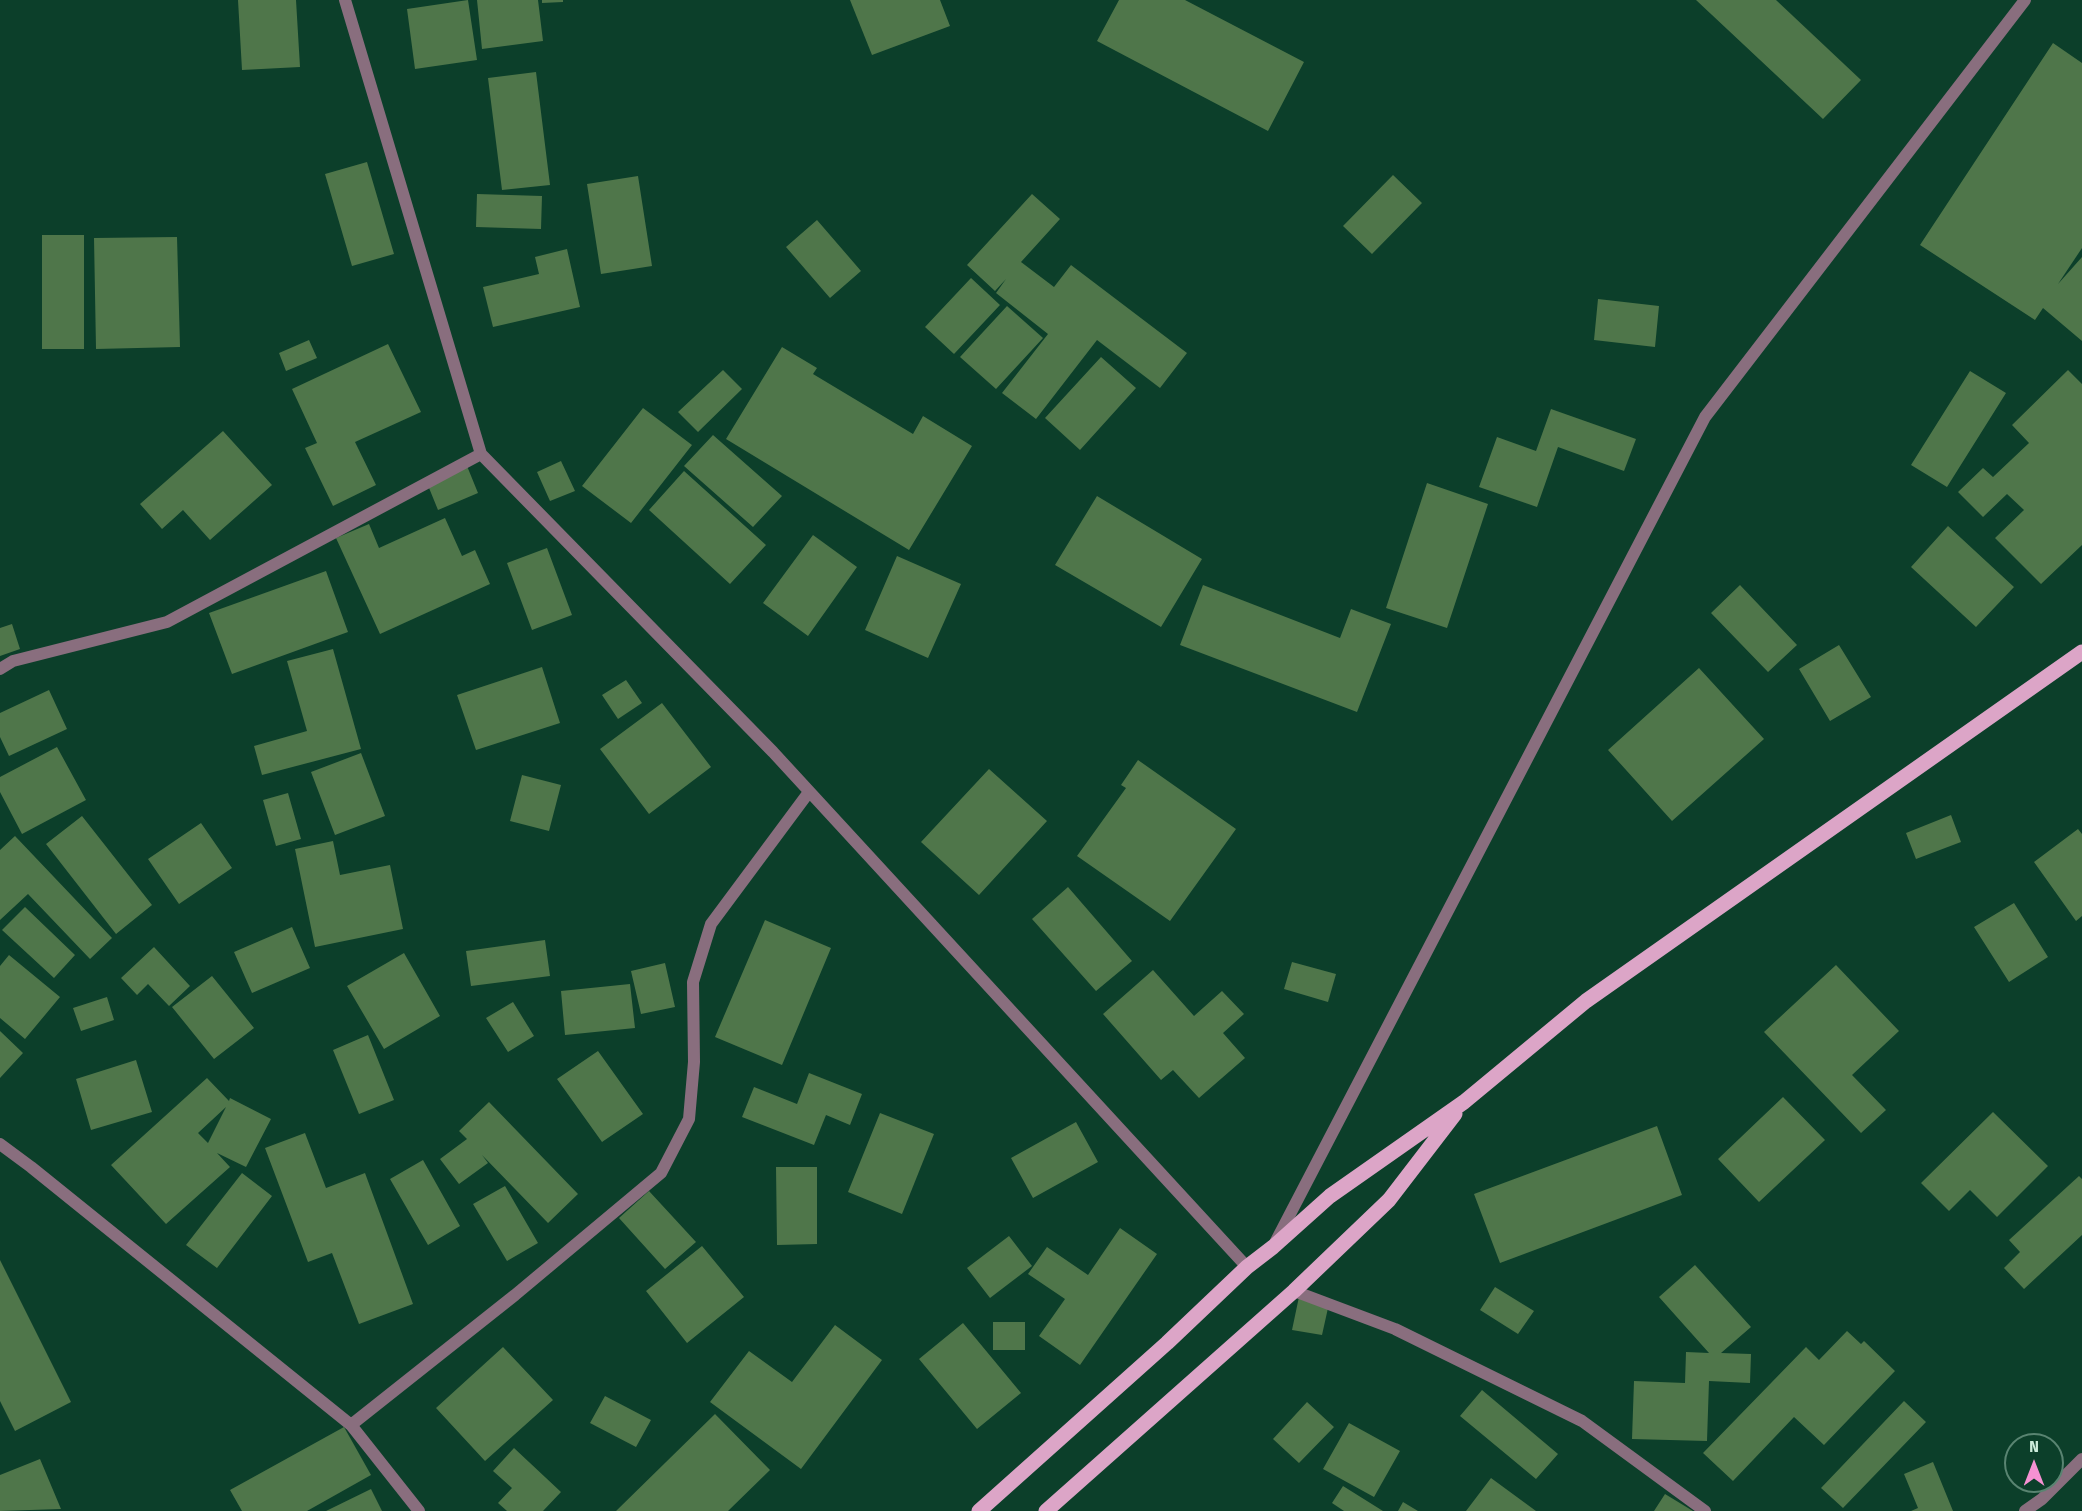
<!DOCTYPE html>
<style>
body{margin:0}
#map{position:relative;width:2082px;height:1511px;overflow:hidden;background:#0c3f2a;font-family:"Fira Sans Condensed",sans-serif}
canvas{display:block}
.north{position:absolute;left:2004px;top:1433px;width:60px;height:60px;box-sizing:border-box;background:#0c3f2a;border:2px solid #598471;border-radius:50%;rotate:0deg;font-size:16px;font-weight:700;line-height:24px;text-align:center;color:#cdecdb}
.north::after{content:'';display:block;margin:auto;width:21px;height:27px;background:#f591d2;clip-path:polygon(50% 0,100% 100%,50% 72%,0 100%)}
</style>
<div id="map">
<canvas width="2082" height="1511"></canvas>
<div class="north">N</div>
</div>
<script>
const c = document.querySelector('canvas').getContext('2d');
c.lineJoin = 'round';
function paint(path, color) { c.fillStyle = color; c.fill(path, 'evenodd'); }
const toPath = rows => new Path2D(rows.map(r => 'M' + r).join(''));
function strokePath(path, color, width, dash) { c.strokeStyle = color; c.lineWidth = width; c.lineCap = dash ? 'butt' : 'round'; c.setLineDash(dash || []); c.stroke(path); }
paint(toPath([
 [238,0,296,0,300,67,242,70],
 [468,0,477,60,415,69,407,9],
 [477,0,538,0,543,41,482,49],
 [542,0,563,0,563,2,542,3],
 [850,0,940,0,950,26,872,55],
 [1119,0,1185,0,1304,62,1268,131,1097,41],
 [1696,0,1776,0,1861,80,1823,119],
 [2053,43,2082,63,2082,248,2058,284,2082,257,2082,341,2043,308,2035,320,1920,245],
 [536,72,550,185,502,190,488,78],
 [367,162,394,254,352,266,325,174],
 [1393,175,1422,203,1372,254,1343,226],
 [638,176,652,266,601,274,587,184],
 [477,194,542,196,541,229,476,227],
 [1032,194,1060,219,1021,262,1054,287,1071,265,1187,353,1160,388,1097,340,1036,419,1002,393,1048,334,996,293,1006,279,995,291,967,265],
 [817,220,861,271,830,298,786,247],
 [42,235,84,235,84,349,42,349],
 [177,237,180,347,96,349,94,238],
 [567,249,580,307,493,327,483,287,539,274,535,257],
 [971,278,1000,305,954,354,925,327],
 [1598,299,1659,306,1655,347,1594,340],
 [1007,306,1043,338,996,389,960,357],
 [309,340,317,358,286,371,279,353],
 [388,344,421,412,355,442,376,485,333,506,305,448,317,443,292,389],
 [782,347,817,368,813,374,913,434,923,416,972,446,909,550,726,439],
 [1101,357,1136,388,1080,450,1045,418],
 [723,370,742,389,698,432,678,412],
 [2068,370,2082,384,2082,545,2041,584,1995,538,2024,510,2007,494,1983,517,1958,492,1983,468,1993,477,2029,443,2012,425],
 [1970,371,2006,393,1947,487,1911,465],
 [643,408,692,445,631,523,582,486],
 [1551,409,1636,439,1624,471,1558,447,1537,507,1479,487,1497,437,1536,451],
 [223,431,272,485,210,540,183,510,162,529,140,504],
 [713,435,782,496,753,527,684,466],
 [561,461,575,491,550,501,537,472],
 [467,466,478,493,438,510,427,483],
 [684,471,766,545,730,584,649,510],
 [1427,483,1488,504,1447,628,1386,608],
 [1097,496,1202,559,1161,627,1055,565],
 [445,518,462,556,475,550,490,584,380,634,336,538,369,524,379,548],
 [1948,526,2014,587,1976,627,1911,567],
 [813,535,857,567,808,636,763,603],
 [547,548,572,615,532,630,507,563],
 [897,556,961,584,928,658,865,630],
 [326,571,348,632,232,674,209,613],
 [1203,585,1340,638,1351,609,1391,624,1357,712,1180,645],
 [1740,585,1797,645,1768,672,1711,613],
 [12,624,20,649,0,656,0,628],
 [1839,645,1871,697,1830,721,1799,669],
 [333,649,361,749,262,775,254,746,307,731,287,661],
 [542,667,560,723,476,750,457,695],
 [1699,668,1764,739,1672,821,1608,750],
 [626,680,642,703,618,719,602,695],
 [49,690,67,729,9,756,0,737,0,713],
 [662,703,711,767,649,814,600,749],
 [57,747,86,800,22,834,0,792,0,777],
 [361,753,385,816,335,835,311,772],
 [1138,760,1236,829,1170,921,1077,856,1126,788,1121,785],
 [989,769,1047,821,979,895,921,842],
 [522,775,561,785,549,831,510,821],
 [288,793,301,839,276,846,263,800],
 [1951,815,1961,842,1916,859,1906,833],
 [82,816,152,905,116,934,46,844],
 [201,823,232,868,179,904,148,859],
 [2078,829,2082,834,2082,916,2076,921,2034,862],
 [15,836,112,938,90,959,28,894,0,920,0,850],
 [333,841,340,875,390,865,403,929,315,947,295,849],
 [1068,887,1132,961,1096,991,1032,919],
 [2014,903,2048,957,2009,982,1974,927],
 [25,907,75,955,54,978,2,930],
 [765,920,831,948,782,1065,715,1037],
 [292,927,310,968,252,993,234,952],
 [545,940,550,976,471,986,466,951],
 [154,947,190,986,169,1006,148,984,137,995,121,978],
 [404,953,440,1016,384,1049,347,986],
 [9,955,60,997,25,1039,0,1018,0,966],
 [1292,962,1336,974,1328,1002,1284,989],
 [665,963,675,1007,641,1014,631,971],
 [1836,965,1899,1031,1852,1075,1886,1110,1861,1133,1764,1032],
 [1153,970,1194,1016,1222,991,1244,1014,1223,1033,1245,1058,1199,1098,1173,1070,1161,1080,1103,1014],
 [212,976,254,1028,214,1059,172,1007],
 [630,984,635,1028,565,1035,561,991],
 [107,997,114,1020,81,1031,73,1008],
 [513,1002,534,1036,508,1052,486,1018],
 [0,1031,23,1053,0,1078],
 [368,1035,394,1100,359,1114,333,1050],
 [598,1051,643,1114,602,1142,557,1079],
 [136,1060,152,1112,91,1130,76,1079],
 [809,1073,862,1094,850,1125,826,1115,814,1145,742,1117,754,1087,797,1104],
 [207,1078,229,1101,230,1098,271,1119,246,1167,217,1153,230,1167,166,1224,111,1165],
 [226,1107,208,1143,198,1133],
 [1783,1097,1825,1140,1759,1202,1718,1159],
 [489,1102,578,1194,548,1223,482,1155,488,1163,459,1184,440,1159,467,1139,459,1131],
 [1993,1112,2048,1166,1997,1217,1970,1190,1949,1211,1921,1183],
 [880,1113,934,1134,902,1214,848,1192],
 [1076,1122,1098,1162,1033,1198,1011,1158],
 [1657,1126,1682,1195,1500,1263,1474,1194],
 [305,1133,326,1188,365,1173,413,1304,359,1324,332,1253,308,1262,265,1148],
 [423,1160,460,1226,428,1245,390,1179],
 [776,1167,817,1167,817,1244,777,1245],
 [242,1173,272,1196,217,1268,186,1245],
 [2079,1176,2082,1179,2082,1235,2024,1289,2004,1268,2020,1252,2009,1240],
 [505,1186,538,1243,507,1261,473,1204],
 [649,1191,696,1242,665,1269,619,1218],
 [1120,1228,1157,1254,1080,1365,1039,1336,1065,1299,1028,1274,1047,1247,1088,1275],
 [1009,1236,1032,1266,990,1298,967,1268],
 [702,1246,744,1297,687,1343,646,1291],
 [0,1260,71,1402,15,1431,0,1401],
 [1695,1265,1751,1327,1721,1353,1751,1354,1750,1383,1709,1381,1707,1441,1632,1439,1634,1381,1685,1383,1686,1352,1709,1353,1659,1297],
 [1495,1287,1534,1311,1518,1334,1480,1310],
 [1300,1292,1330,1299,1322,1335,1292,1330],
 [993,1322,1025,1322,1025,1350,993,1350],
 [963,1323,1021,1393,977,1429,919,1359],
 [835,1325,882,1360,801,1469,710,1402,749,1351,792,1382],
 [1847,1331,1861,1344,1864,1341,1895,1371,1824,1445,1794,1417,1733,1481,1703,1453,1806,1347,1819,1360],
 [503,1347,553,1400,485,1461,436,1408],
 [1482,1390,1558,1454,1536,1479,1460,1416],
 [605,1396,651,1420,636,1447,590,1423],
 [1904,1401,1926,1422,1843,1508,1821,1488],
 [1307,1402,1334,1427,1299,1463,1273,1439],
 [715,1414,770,1470,728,1511,616,1511],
 [1349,1423,1400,1451,1374,1497,1323,1469],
 [344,1427,371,1475,307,1511,242,1511,230,1490],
 [514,1448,561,1492,543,1511,507,1511,498,1503,512,1488,493,1471],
 [40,1459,61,1509,0,1511,0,1475],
 [1933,1462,1953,1511,1911,1511,1918,1508,1904,1474],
 [1491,1478,1536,1511,1466,1511],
 [1343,1486,1383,1511,1344,1511,1332,1503],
 [371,1489,382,1511,326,1511],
 [1665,1494,1693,1511,1654,1511],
 [1403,1502,1418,1511,1398,1511]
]), '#4f764a');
strokePath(toPath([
 [345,0,481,454,773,752,1247,1267],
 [0,669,13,661,167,622,481,454],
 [0,1144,31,1167,351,1425,419,1511],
 [1276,1241,1705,417,2025,0],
 [1294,1291,1395,1329,1582,1421,1705,1511],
 [351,1425,515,1295,661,1173,689,1119,694,1062,693,982,711,924,809,792],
 [2025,1511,2042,1499,2082,1459]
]), '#896e7e', 12);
strokePath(toPath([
 [979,1511,1167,1343,1247,1267,1273,1247,1330,1196,1464,1102,1586,1001,2082,652],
 [1046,1511,1294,1291,1389,1200,1455,1114]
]), '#dca5c7', 15);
</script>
